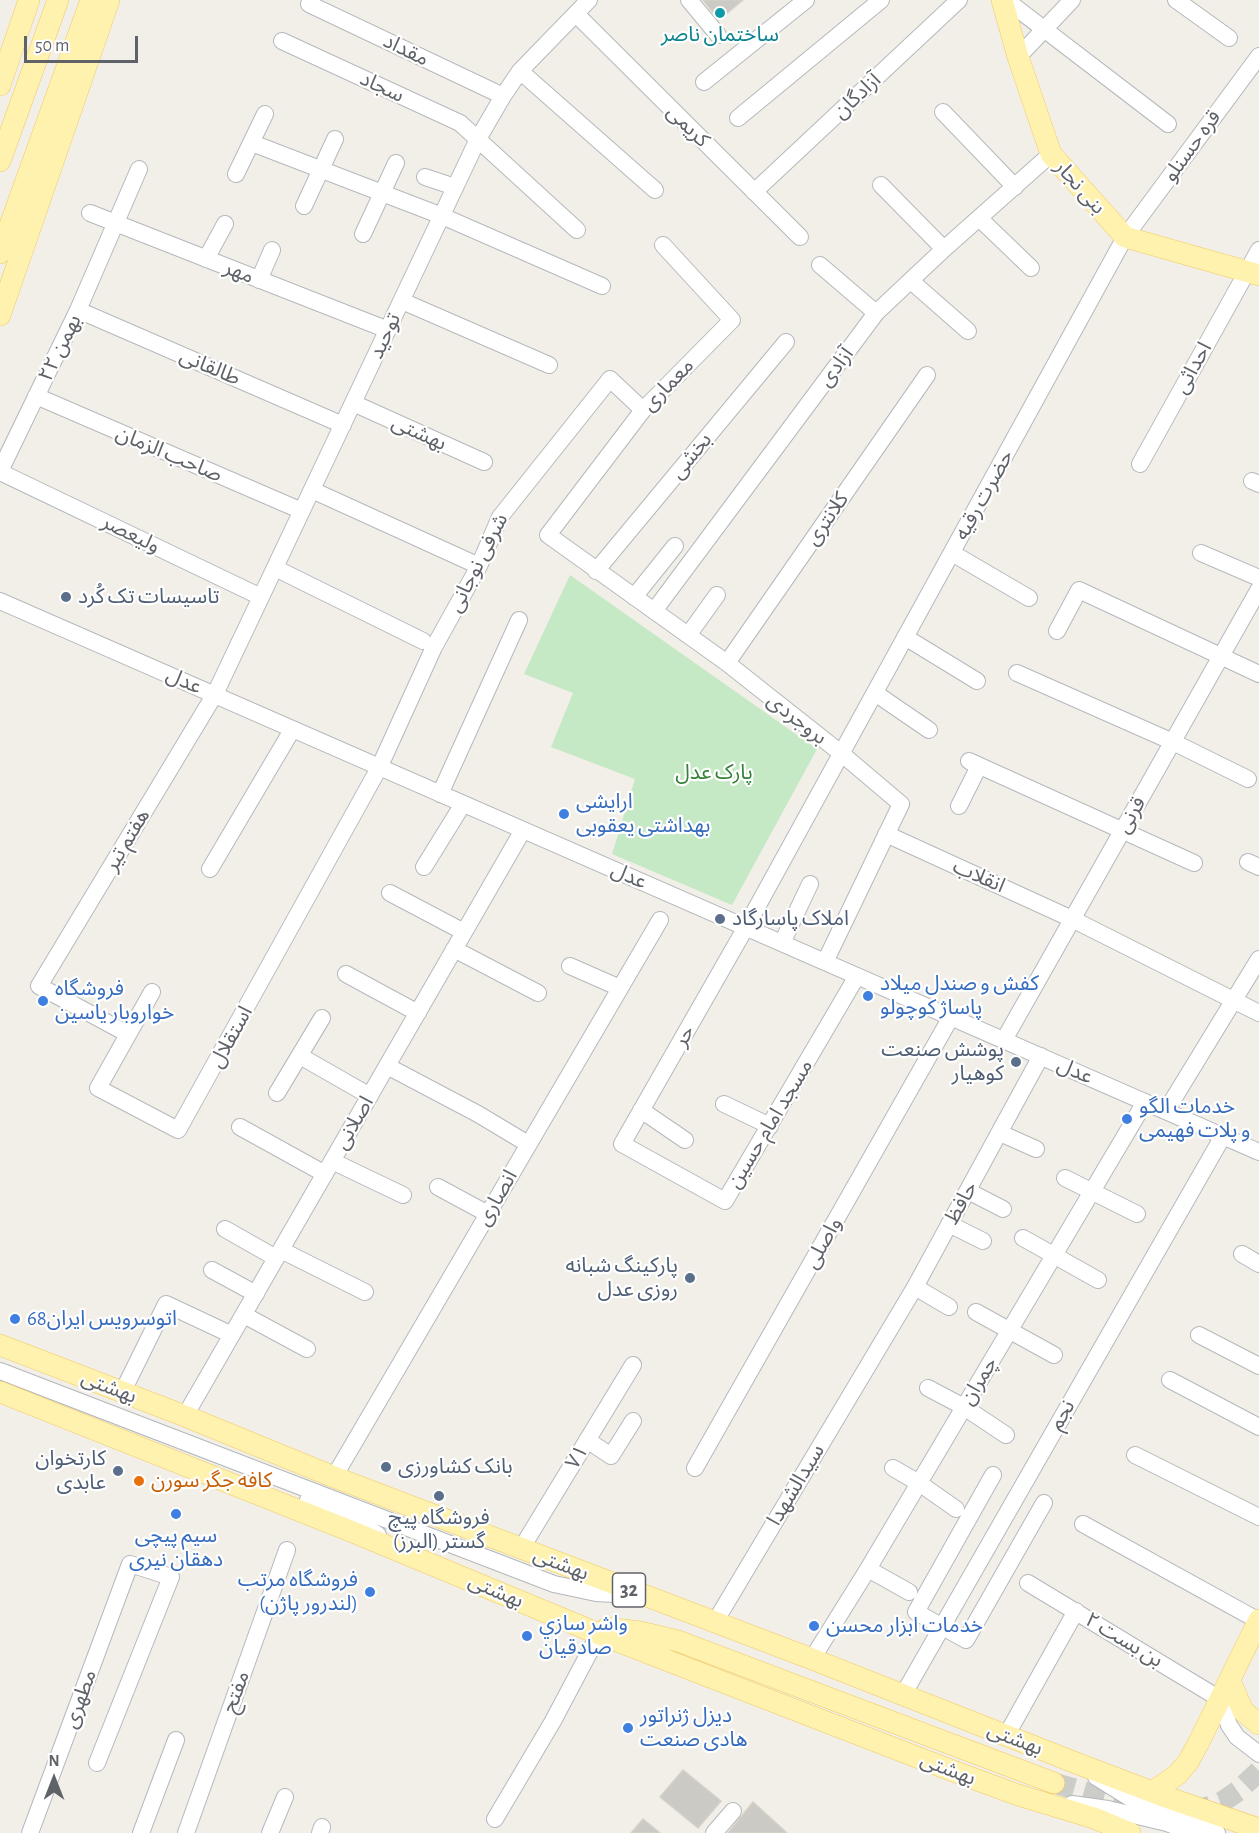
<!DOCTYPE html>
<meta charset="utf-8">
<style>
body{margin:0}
#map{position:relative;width:1259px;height:1833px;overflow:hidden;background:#f1efe8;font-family:"Alegreya Sans",sans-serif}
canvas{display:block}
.north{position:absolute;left:24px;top:1749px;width:60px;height:60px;-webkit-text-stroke:4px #fff;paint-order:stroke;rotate:0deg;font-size:16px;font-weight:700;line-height:24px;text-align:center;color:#5f6368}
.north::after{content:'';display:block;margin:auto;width:21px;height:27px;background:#5f6368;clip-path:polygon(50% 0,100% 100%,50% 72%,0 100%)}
.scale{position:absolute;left:24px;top:36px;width:114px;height:27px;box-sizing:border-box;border:3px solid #5f6368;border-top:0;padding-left:8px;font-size:18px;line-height:21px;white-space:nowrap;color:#5f6368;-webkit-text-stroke:4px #fff;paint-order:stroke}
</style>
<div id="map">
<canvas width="1259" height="1833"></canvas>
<div class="north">N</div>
<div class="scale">50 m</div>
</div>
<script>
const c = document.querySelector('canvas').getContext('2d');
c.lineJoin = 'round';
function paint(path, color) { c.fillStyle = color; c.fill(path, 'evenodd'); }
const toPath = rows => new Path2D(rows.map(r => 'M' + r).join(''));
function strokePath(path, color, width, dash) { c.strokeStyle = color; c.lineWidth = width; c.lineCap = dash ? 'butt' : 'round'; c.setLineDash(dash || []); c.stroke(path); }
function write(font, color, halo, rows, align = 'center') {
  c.font = font + ' "Alegreya Sans","Noto Sans Arabic",sans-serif'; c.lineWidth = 4.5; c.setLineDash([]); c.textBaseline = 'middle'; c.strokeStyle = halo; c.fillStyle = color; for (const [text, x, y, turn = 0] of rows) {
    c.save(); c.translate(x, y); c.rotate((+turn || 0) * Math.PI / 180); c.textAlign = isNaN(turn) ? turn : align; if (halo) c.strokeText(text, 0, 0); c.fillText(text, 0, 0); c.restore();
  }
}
paint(toPath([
 [570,575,817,749,732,905,612,854,635,779,551,747,573,693,524,674]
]), '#c5e8c5');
const building = toPath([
 [703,0,743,0,719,20,703,0],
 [683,1770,721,1801,698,1828,660,1797,683,1770],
 [753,1802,787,1833,728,1833,753,1802],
 [643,1819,660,1833,631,1833,643,1819]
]);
paint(building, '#cccac5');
strokePath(building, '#d6d1c6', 1.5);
strokePath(toPath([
 [1054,1783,1117,1801,1147,1805],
 [1190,1809,1205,1808,1222,1802,1238,1791,1259,1771]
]), '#ccccc8', 21, [21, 10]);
const minor = toPath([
 [689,0,718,35],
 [1006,0,1168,124],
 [1176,0,1229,38],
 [309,4,503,96],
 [576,14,800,237],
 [282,41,460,123,577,230],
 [1018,57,1072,0],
 [520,71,655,190],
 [704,82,806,0],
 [943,112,1015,187],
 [738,118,881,0],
 [252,143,442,216,602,286],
 [236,174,265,114],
 [425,177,455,187],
 [881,185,944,249],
 [754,192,959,0],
 [304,206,335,139],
 [90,213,388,330],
 [979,218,1031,268],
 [363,234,396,163],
 [663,245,732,320,643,410,548,535,727,663,842,754,901,804,825,962],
 [206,259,225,224],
 [820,265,876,313],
 [259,280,272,250],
 [911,281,968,331],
 [402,301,549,365],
 [78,310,343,425],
 [36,396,302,511],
 [353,403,484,462],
 [1140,464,1259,250],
 [0,471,78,310,139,169],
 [0,472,261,597],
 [1252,481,1259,484],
 [312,490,479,566],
 [952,553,1029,598],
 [1201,553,1259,578],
 [275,568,423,641],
 [596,571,786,342],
 [634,597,675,546],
 [0,601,1259,1152],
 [654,611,876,313,944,249,1051,154],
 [1057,631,1079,590,1259,674],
 [689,634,717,595],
 [905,637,977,681],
 [727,663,927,375],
 [1017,673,1173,742,1248,779],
 [875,693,929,730],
 [969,761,1194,863],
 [440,794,519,620],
 [959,806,979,766],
 [886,834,1072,919,1259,1013],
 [1248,862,1259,867],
 [424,867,463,804],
 [210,869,292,730],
 [390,893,464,932],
 [782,943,810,884],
 [454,949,538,993],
 [570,966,620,988],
 [346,974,418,1013],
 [857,976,725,1201,622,1144,746,927,1125,237,1259,56],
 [152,992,98,1088,178,1130,379,768,434,647,479,566,500,517,610,379,643,410],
 [128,1034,39,986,215,694,478,139,503,96,520,71,589,0],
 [1004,1040,1259,589],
 [300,1056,370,1096],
 [387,1066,478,1114,528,1144],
 [277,1093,322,1018],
 [724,1104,770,1126],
 [641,1110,685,1140],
 [1166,1111,1259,959],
 [240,1127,325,1174],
 [1000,1133,1036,1149],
 [332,1161,403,1195],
 [1065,1178,1137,1214],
 [438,1187,488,1214],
 [968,1191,1003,1209],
 [949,1224,983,1241],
 [225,1229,276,1258],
 [1023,1238,1098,1280],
 [281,1250,365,1292],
 [1242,1254,1259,1264],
 [212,1270,256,1294],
 [915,1287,949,1307],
 [976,1312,1054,1355],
 [244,1315,307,1349],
 [1199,1335,1259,1366],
 [0,1371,554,1584,596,1593,633,1595],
 [1170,1380,1259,1427],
 [928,1388,964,1407,1006,1435],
 [122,1393,166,1304,232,1335],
 [185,1416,523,830],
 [587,1440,611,1456,633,1421],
 [1135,1455,1259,1517],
 [695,1468,951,1017],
 [893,1468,919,1483,956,1509],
 [993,1475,916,1612,966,1640,1044,1503],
 [334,1477,660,920],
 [308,1500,360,1523,378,1535],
 [1083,1524,1259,1621],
 [521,1549,633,1365],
 [868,1569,909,1592],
 [1028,1583,1220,1699,1229,1725,1237,1737,1259,1754],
 [715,1622,915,1287,1041,1056],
 [812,1659,868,1569,1145,1102],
 [903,1695,1223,1136],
 [1006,1736,1076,1611],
 [1096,1777,1130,1798,1217,1833],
 [1072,1804,1108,1809,1167,1823,1193,1833],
 [495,1819,553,1721,599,1634],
 [30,1833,130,1564,171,1577,97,1763],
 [141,1833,176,1740],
 [186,1833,287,1550],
 [270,1833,285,1797],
 [320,1833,322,1827],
 [714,1833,733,1811]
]);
const major = toPath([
 [1002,0,1018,57,1051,154,1125,237,1259,275],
 [0,85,29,0],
 [0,161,58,0],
 [0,253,91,0],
 [0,315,109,0],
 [0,1345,185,1416,334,1477,812,1659,1076,1763,1163,1796,1259,1829],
 [0,1392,353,1532,599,1634,945,1768,1018,1795,1094,1818,1130,1833],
 [607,1628,640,1632,678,1641,1054,1783],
 [1230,1681,1243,1711,1259,1724],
 [1152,1792,1177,1775,1188,1762,1198,1744,1259,1620]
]);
strokePath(minor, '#b5b8bc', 18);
strokePath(major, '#f2c960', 22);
strokePath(minor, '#fff', 16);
strokePath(major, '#fff2af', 21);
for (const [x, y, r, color] of [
 [720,13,6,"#0f9aa8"],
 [66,597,6,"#5c6f8a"],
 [564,814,6,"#3f7fe0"],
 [720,919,6,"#5c6f8a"],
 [868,996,6,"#3f7fe0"],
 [43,1001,6,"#3f7fe0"],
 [1016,1062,6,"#5c6f8a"],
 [1127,1119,6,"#3f7fe0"],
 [690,1278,6,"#5c6f8a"],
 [15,1319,6,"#3f7fe0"],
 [386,1467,6,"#5c6f8a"],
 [118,1471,6,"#5c6f8a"],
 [139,1481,6,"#e8710a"],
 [439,1496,6,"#5c6f8a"],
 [176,1514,6,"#3f7fe0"],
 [370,1592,6,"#3f7fe0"],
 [814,1626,6,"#3f7fe0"],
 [527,1636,6,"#3f7fe0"],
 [628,1728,6,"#3f7fe0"]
]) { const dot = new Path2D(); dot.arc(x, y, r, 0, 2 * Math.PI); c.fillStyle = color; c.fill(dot); strokePath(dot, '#fff', 2); }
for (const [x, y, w] of [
 [629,1590,33]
]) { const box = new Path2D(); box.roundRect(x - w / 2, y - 17, w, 34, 4.5); c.fillStyle = '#fff'; c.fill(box); strokePath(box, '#5f6368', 1.5); }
write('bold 20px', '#5f6368', null, [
 ["32",629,1590]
]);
write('21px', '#0d838f', '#fff', [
 ["ساختمان ناصر",720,35]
]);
write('21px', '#5f6368', '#fff', [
 ["مقداد",406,50,26],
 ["سجاد",382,87,25],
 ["آزادگان",857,96,-43],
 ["کریمی",688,126,45],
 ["قره حسنلو",1192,146,-54],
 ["بنی نجار",1080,187,48],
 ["مهر",239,272,22],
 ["توحید",385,336,-65],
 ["۲۲ بهمن",60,348,-64],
 ["طالقانی",210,367,23],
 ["آزادی",836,367,-53],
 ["احداثی",1193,368,-61],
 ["معماری",668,385,-46],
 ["بهشتی",419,433,24],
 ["صاحب الزمان",169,454,23],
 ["بخشی",691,456,-51],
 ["حضرت رقیه",984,495,-61],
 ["کلانتری",827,519,-55],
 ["ولیعصر",131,534,26],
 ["شرفی نوجانی",478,563,-63],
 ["عدل",184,681,24],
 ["بروجردی",797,719,38],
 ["قرنی",1131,815,-60],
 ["هفتم تیر",127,840,-59],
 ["عدل",629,876,24],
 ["انقلاب",979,876,24],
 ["حر",684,1036,-60],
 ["استقلال",231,1037,-61],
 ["عدل",1075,1071,24],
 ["اصلانی",354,1123,-60],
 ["مسجد امام حسین",770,1124,-59],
 ["انصاری",497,1198,-60],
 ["حافظ",961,1203,-61],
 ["واصلی",823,1243,-61],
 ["چمران",979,1381,-59],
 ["بهشتى",109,1387,21],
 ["نجم",1062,1415,-60],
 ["۷۱",577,1457,-59],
 ["سیدالشهدا",796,1485,-59],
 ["بهشتى",561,1564,21],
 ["بهشتی",496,1591,23],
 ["بن بست ۲",1124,1640,31],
 ["مفتح",236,1692,-70],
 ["مطهری",80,1699,-70],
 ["بهشتى",1015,1739,21],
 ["بهشتی",948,1769,21]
]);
write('21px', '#4e5e75', '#fff', [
 ["تاسیسات تک کُرد",78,597],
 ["املاک پاسارگاد",732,919],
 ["پوشش صنعت",1004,1050,"right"],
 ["کوهیار",1004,1074,"right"],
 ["پارکینگ شبانه",678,1266,"right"],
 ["روزی عدل",678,1290,"right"],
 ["کارتخوان",106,1459,"right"],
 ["عابدی",106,1483,"right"],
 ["بانک کشاورزی",398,1467],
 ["فروشگاه پیچ",439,1518,"center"],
 ["گستر (البرز)",439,1542,"center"]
], 'left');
write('21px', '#348238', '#fff', [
 ["پارک عدل",714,773]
]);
write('21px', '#366cbe', '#fff', [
 ["ارایشی",576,802],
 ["بهداشتی یعقوبی",576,826],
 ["کفش و صندل میلاد",880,984],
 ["پاساژ کوچولو",880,1008],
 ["فروشگاه",55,989],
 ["خواروبار یاسین",55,1013],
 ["خدمات الگو",1139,1107],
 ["و پلات فهیمی",1139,1131],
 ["اتوسرویس ایران68",27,1319],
 ["سیم پیچی",176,1536,"center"],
 ["دهقان نیری",176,1560,"center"],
 ["فروشگاه مرتب",358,1580,"right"],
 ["(لندرور پاژن)",358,1604,"right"],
 ["واشر سازي",539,1624],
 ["صادقیان",539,1648],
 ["خدمات ابزار محسن",826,1626],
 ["دیزل ژنراتور",640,1716],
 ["هادی صنعت",640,1740]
], 'left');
write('21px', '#c56008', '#fff', [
 ["کافه جگر سورن",151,1481]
], 'left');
</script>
